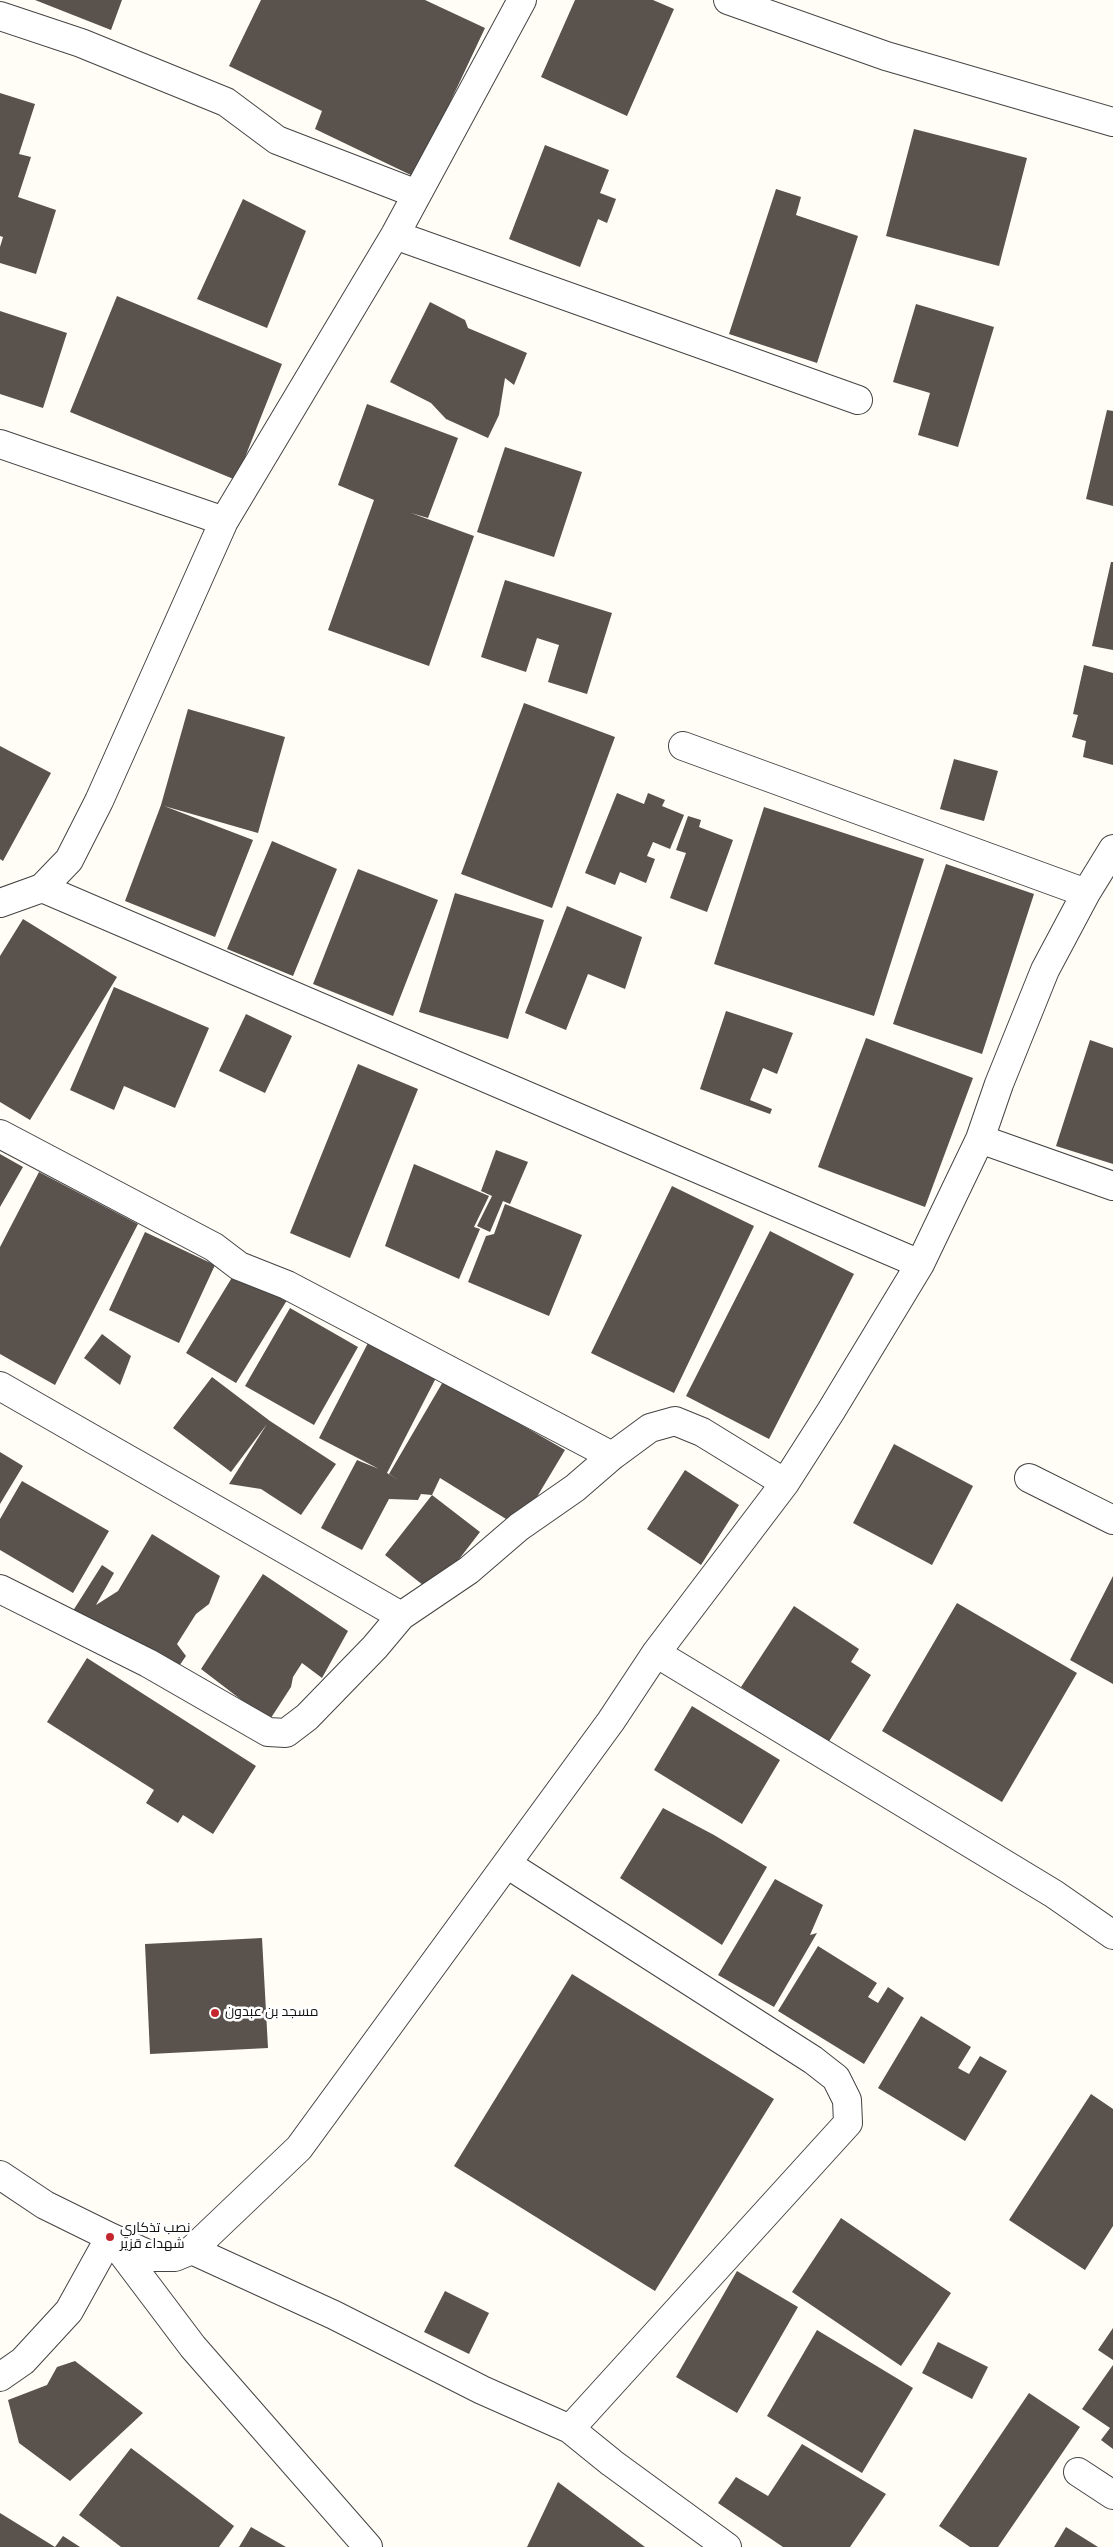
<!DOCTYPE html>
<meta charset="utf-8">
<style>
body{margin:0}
canvas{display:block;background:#fffdf5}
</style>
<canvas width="1113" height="2547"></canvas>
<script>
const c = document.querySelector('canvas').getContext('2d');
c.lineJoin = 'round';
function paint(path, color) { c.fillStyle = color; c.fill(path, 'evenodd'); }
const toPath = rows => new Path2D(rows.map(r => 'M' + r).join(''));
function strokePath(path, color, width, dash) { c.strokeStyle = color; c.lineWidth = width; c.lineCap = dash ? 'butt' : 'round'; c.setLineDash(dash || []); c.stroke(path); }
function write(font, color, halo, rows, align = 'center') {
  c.font = font + ' Georgia,Cairo,serif'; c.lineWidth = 5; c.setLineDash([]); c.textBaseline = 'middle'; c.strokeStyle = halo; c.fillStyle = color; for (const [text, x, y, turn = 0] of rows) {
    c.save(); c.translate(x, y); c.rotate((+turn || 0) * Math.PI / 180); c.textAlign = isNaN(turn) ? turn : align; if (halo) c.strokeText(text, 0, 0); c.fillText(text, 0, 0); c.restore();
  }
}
paint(toPath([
 [35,0,122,0,111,30],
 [261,0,425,0,485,28,415,177,315,129,322,111,229,66],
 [575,0,653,0,674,9,627,116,541,77],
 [0,93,35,104,19,154,31,157,18,197,56,210,36,274,0,263,0,247,3,237,0,236],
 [914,129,1027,158,999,266,886,236],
 [545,145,609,170,600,193,616,199,607,223,598,219,580,267,509,239],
 [776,189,801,197,796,215,858,236,817,363,729,334],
 [243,199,306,231,267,328,197,299],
 [117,296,282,364,236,480,70,412],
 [430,302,465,320,468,328,527,353,514,385,505,378,499,415,488,438,446,419,431,403,390,382],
 [916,304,994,327,958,447,918,435,930,393,893,382],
 [0,311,67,333,43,408,0,394],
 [367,404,458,438,428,518,411,513,474,536,429,666,328,630,374,500,338,485],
 [1107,410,1113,411,1113,506,1086,499],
 [505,447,582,472,554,557,477,532],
 [1111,562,1113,562,1113,650,1092,646],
 [505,580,612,613,587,694,548,682,559,645,537,638,526,672,481,657],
 [1084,665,1113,673,1113,765,1083,757,1086,741,1072,737,1078,715,1073,714],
 [524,703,615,737,552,908,461,874],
 [188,709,285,737,258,833,164,806,253,840,215,937,125,901,161,805],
 [0,746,51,773,3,861,0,859],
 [954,759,998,771,984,821,940,809],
 [617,793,644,804,648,793,665,800,662,806,684,815,670,849,653,842,647,856,655,859,646,883,620,872,615,885,585,873],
 [764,807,924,859,874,1016,714,964],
 [688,816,701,820,699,827,733,840,707,912,670,898,686,853,676,850],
 [272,841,337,869,293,976,227,949],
 [946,864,1034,894,982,1054,893,1024],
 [358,869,438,900,393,1016,313,984],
 [455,893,544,920,508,1039,419,1012],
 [567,906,642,937,625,989,588,974,566,1030,525,1013],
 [23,919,117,977,30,1120,0,1102,0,956],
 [114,987,209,1028,175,1108,124,1086,114,1110,70,1090],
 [726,1011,793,1033,777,1074,763,1068,750,1100,772,1109,770,1114,700,1089],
 [246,1014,292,1036,265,1093,219,1071],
 [866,1038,973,1078,925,1207,818,1167],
 [1090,1040,1113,1048,1113,1164,1056,1146],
 [358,1064,418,1089,350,1258,290,1233],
 [496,1150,528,1162,510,1204,503,1201,490,1232,477,1226,492,1196,481,1191],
 [0,1154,23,1167,0,1207],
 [414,1164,489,1196,474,1227,480,1229,459,1279,385,1246],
 [39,1172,138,1224,55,1385,0,1354,0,1247],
 [672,1186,754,1226,674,1393,591,1353],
 [505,1204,582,1235,549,1316,468,1282,486,1236,494,1234],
 [770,1231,854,1274,769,1439,686,1396],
 [145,1232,215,1265,179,1343,109,1310],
 [239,1266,289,1297,236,1383,186,1353],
 [290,1308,358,1347,314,1425,245,1386],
 [102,1334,131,1356,120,1385,84,1358],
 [369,1341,437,1376,387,1473,400,1481,389,1474,444,1380,565,1450,519,1527,440,1478,432,1495,480,1532,433,1593,385,1555,432,1495,421,1494,418,1500,389,1499,362,1550,321,1528,357,1460,379,1469,319,1438],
 [212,1377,270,1421,336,1464,301,1515,261,1489,229,1484,267,1424,231,1472,173,1428],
 [894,1444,973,1486,932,1565,853,1523],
 [0,1452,23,1466,0,1504],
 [685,1470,739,1505,701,1565,647,1529],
 [22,1481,109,1531,73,1593,0,1550,0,1519],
 [152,1534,220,1576,209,1604,196,1614,177,1644,186,1656,166,1685,64,1625,102,1565,114,1573,96,1605,118,1591],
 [263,1574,348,1631,322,1678,302,1663,293,1677,291,1687,269,1721,201,1669],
 [1113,1576,1113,1684,1070,1660],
 [957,1603,1077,1673,1002,1802,882,1731],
 [794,1606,859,1649,851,1662,871,1675,828,1743,741,1687],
 [87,1658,256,1766,213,1834,183,1815,178,1823,146,1803,154,1790,47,1722],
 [692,1706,780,1760,742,1824,654,1770],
 [663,1808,714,1835,767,1867,722,1945,620,1878],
 [775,1879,823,1905,810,1935,817,1933,774,2007,718,1975],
 [262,1938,268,2048,150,2054,145,1944],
 [818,1946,877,1983,868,1997,878,2003,888,1987,904,1998,864,2064,778,2011],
 [572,1974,774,2099,655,2291,454,2166],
 [921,2016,971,2047,958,2068,969,2074,980,2056,1007,2071,965,2141,878,2088],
 [1091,2094,1113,2109,1113,2226,1085,2270,1009,2220],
 [841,2218,951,2293,901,2366,792,2292],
 [737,2271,798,2307,737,2413,676,2377],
 [445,2291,489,2313,469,2354,424,2332],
 [1113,2328,1113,2360,1098,2350],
 [817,2330,913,2388,862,2473,767,2416],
 [938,2342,988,2367,972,2399,922,2373],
 [75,2361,143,2413,70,2481,19,2443,8,2400,47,2385,57,2367],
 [1113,2365,1113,2449,1101,2440,1110,2428,1082,2409],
 [1029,2393,1080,2427,998,2547,970,2547,939,2526],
 [802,2444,886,2494,850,2547,783,2547,718,2503,736,2477,768,2496],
 [131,2448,234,2526,219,2547,121,2547,79,2515],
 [558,2482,645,2547,527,2547],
 [0,2513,55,2547,63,2536,80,2547,0,2547],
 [251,2527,286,2547,239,2547],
 [1066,2527,1098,2547,1054,2547]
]), '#5a524d');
const street = toPath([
 [728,0,886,56,1113,122],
 [0,16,81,43,226,102,277,140,417,194],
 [395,235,858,400],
 [0,444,224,521],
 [683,746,1086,893],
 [42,888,920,1264],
 [0,903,42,888,69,860,99,801,224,521,395,235,522,0],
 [0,1134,214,1247,239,1266,287,1285,612,1456],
 [980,1139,1113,1186],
 [0,1386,401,1616],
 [1029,1478,1113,1520],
 [0,1589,148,1663,268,1732,286,1733,307,1717,375,1647,401,1616,469,1570,519,1527,575,1488,612,1456,650,1428,675,1421,702,1432,785,1483],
 [656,1653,1054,1894,1113,1935],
 [507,1864,813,2060,836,2078,847,2100,848,2123,570,2429],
 [0,2175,45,2205,110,2237,193,2347,368,2547],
 [192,2250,299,2148,611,1721,656,1653,785,1483,831,1411,920,1264,980,1139,999,1084,1045,970,1086,893,1113,849],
 [0,2377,23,2361,69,2311,110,2237,154,2257,175,2257,192,2250,334,2315,482,2390,570,2429,612,2463,727,2547],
 [1078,2472,1113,2495]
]);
strokePath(street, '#444', 30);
strokePath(street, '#fff', 28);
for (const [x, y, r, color] of [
 [215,2013,5,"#c4262e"],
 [110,2237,5,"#c4262e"]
]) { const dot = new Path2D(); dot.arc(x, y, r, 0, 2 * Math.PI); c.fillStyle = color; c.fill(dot); strokePath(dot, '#fff', 2); }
write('14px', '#111', '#fff', [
 ["مسجد بن عبدون",225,2013],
 ["نصب تذكاري",120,2229],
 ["شهداء قزير",120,2245]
], 'left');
</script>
